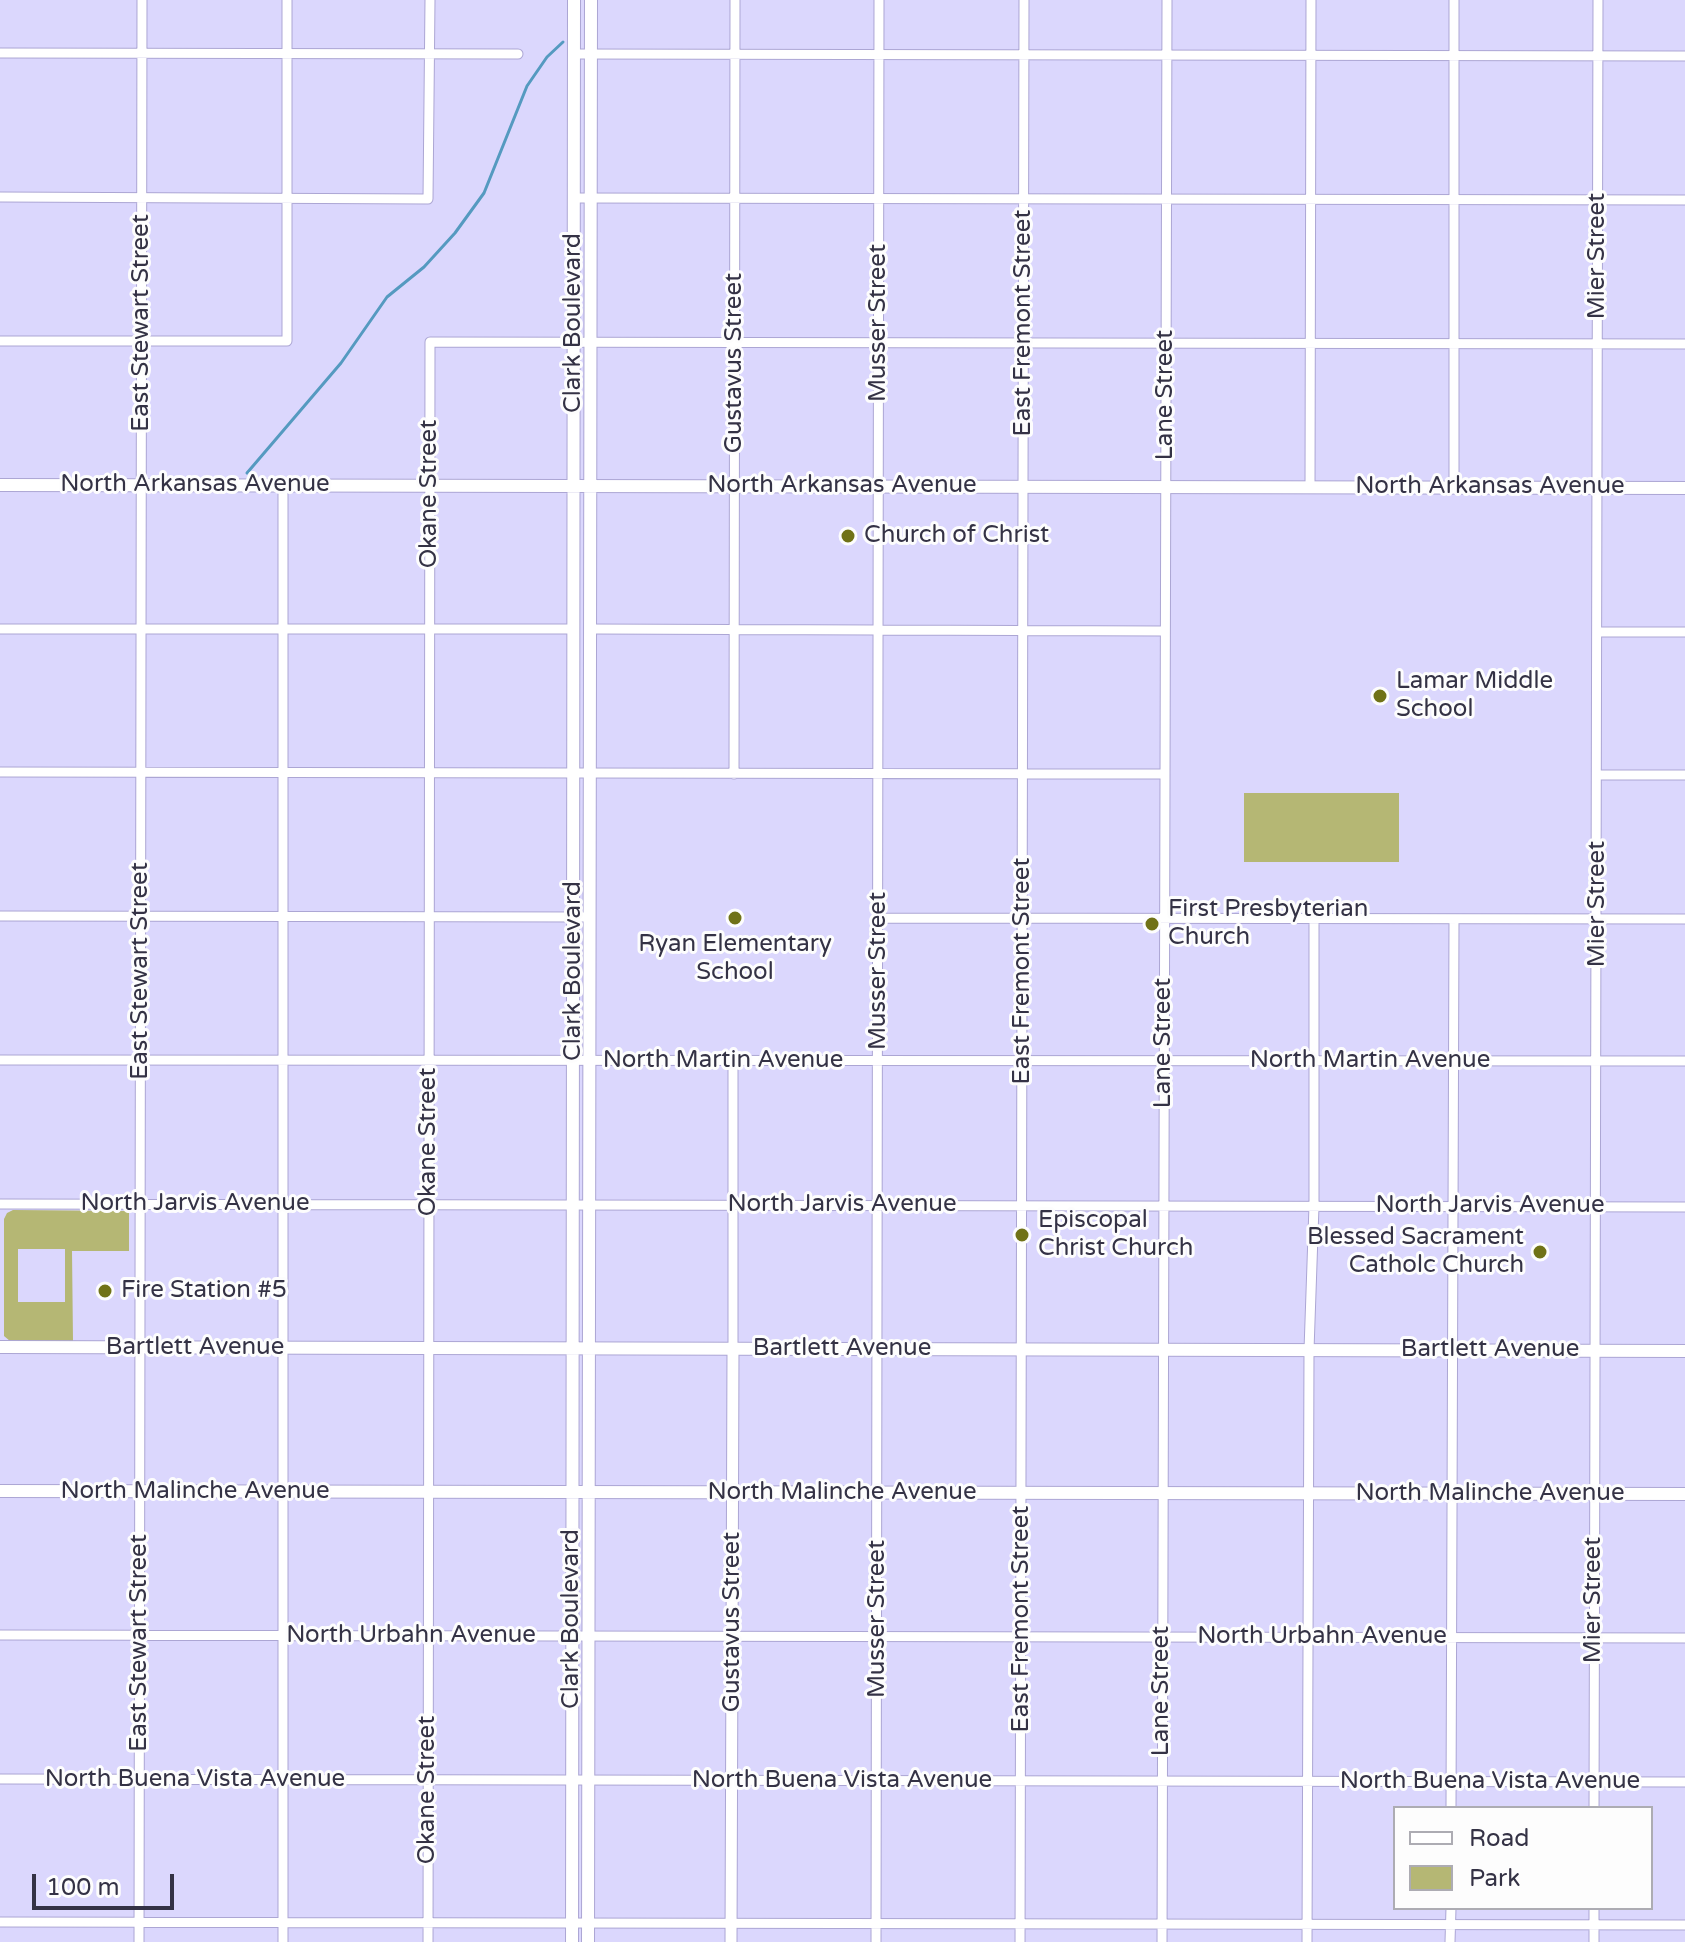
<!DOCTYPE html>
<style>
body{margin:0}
#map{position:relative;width:1685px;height:1942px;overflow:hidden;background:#dbd7fd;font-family:"Varela Round",sans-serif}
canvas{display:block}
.legend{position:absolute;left:1393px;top:1806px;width:260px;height:104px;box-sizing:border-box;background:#fdfdfd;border:2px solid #adacb3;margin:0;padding:10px 14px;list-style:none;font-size:24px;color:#343245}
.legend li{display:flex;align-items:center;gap:16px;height:40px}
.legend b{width:40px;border:2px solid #adacb3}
.scale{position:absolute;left:32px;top:1874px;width:142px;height:36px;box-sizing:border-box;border:4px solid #343245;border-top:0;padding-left:10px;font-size:24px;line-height:28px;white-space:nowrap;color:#343245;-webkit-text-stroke:6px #fdfdfd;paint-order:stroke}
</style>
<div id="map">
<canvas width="1685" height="1942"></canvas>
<ul class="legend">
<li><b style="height:10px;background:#fff"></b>Road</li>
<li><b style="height:22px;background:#b5b774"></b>Park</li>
</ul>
<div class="scale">100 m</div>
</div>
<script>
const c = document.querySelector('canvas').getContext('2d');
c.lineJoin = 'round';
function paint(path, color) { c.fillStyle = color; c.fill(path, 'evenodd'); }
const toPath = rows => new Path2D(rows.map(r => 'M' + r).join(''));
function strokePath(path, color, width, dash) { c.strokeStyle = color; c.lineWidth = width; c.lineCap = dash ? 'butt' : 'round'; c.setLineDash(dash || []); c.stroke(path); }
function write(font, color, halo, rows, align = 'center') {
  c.font = font + ' "Varela Round",sans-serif'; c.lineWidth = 6; c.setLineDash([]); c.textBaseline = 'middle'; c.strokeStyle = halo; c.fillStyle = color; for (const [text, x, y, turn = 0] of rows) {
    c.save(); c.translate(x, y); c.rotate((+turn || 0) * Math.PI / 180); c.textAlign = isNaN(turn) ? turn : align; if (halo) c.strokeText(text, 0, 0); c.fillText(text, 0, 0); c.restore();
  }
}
paint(toPath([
 [1244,793,1399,793,1399,862,1244,862],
 [13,1210,129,1211,129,1251,72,1251,73,1341,10,1341,4,1336,4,1219,7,1213],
 [18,1249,65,1249,65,1302,18,1302]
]), '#b5b774');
strokePath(toPath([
 [247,473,341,363,387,297,424,267,455,233,484,193,527,86,547,57,563,42]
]), '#559ac0', 3);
const minor = toPath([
 [1454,0,1454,487],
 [0,53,518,54],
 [574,54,1685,56],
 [0,197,428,199,430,0],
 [574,198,1685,200],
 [0,341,287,341,287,0],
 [1310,487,1311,0],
 [0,629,574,629],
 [590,629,1164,631],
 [1598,632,1685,632],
 [0,772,1164,774],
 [734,774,735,0],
 [1598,775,1685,775],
 [0,916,590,917],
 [879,918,1685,919],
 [0,1060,1685,1061],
 [0,1204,1685,1207],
 [733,1349,733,1061],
 [0,1635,1685,1638],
 [0,1779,1685,1782],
 [1451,1808,1454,919],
 [1594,1808,1598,0],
 [0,1922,1685,1925],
 [139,1942,142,0],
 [283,1942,283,485],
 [428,1942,430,342,1685,344],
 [876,1942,879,0],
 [1020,1942,1024,0],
 [1162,1942,1167,0],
 [1307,1942,1309,1350,1314,1206,1314,918],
 [1450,1942,1451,1908],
 [1594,1942,1594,1908]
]);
const tertiary = toPath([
 [731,1942,733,1349]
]);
const secondary = toPath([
 [0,485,1685,488],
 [0,1347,1685,1351],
 [0,1491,1685,1494],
 [572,1942,574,0],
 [588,1942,591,0]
]);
strokePath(minor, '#aca6d4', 11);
strokePath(tertiary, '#aca6d4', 13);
strokePath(secondary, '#aca6d4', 14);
strokePath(minor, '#fff', 9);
strokePath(tertiary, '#fff', 11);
strokePath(secondary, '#fff', 12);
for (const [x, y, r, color] of [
 [848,536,8,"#707217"],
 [1380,696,8,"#707217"],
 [735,918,8,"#707217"],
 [1152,924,8,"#707217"],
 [1022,1235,8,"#707217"],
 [1540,1252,8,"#707217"],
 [105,1291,8,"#707217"]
]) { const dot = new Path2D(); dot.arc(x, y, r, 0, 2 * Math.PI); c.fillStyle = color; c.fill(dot); strokePath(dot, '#fdfdfd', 3); }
write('24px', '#343245', '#fdfdfd', [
 ["Mier Street",1598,256,-90],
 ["East Stewart Street",142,323,-90],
 ["Clark Boulevard",574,323,-90],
 ["Musser Street",879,323,-90],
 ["East Fremont Street",1024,323,-90],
 ["Gustavus Street",735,363,-90],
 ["Lane Street",1166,395,-90],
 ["North Arkansas Avenue",195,485],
 ["North Arkansas Avenue",842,486],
 ["North Arkansas Avenue",1490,487],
 ["Okane Street",430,494,-90],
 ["Mier Street",1598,904,-90],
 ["East Stewart Street",141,971,-90],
 ["Clark Boulevard",574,971,-90],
 ["Musser Street",879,971,-90],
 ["East Fremont Street",1023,971,-90],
 ["Lane Street",1164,1043,-90],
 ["North Martin Avenue",723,1061],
 ["North Martin Avenue",1370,1061],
 ["Okane Street",429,1142,-90],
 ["North Jarvis Avenue",195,1204],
 ["North Jarvis Avenue",842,1205],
 ["North Jarvis Avenue",1490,1206],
 ["Bartlett Avenue",195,1348],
 ["Bartlett Avenue",842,1349],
 ["Bartlett Avenue",1490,1350],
 ["North Malinche Avenue",195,1492],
 ["North Malinche Avenue",842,1493],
 ["North Malinche Avenue",1490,1494],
 ["Mier Street",1594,1600,-90],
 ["Clark Boulevard",572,1619,-90],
 ["Musser Street",878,1619,-90],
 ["East Fremont Street",1022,1619,-90],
 ["Gustavus Street",733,1622,-90],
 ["North Urbahn Avenue",411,1636],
 ["North Urbahn Avenue",1322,1637],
 ["East Stewart Street",140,1643,-90],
 ["Lane Street",1162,1691,-90],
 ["North Buena Vista Avenue",195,1780],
 ["North Buena Vista Avenue",842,1781],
 ["North Buena Vista Avenue",1490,1782],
 ["Okane Street",428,1790,-90]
]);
write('24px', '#343245', '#fdfdfd', [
 ["Church of Christ",864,536],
 ["Lamar Middle",1396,682],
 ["School",1396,710],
 ["First Presbyterian",1168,910],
 ["Church",1168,938],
 ["Ryan Elementary",735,945,"center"],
 ["School",735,973,"center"],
 ["Episcopal",1038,1221],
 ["Christ Church",1038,1249],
 ["Blessed Sacrament",1524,1238,"right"],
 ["Catholc Church",1524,1266,"right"],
 ["Fire Station #5",121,1291]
], 'left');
</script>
